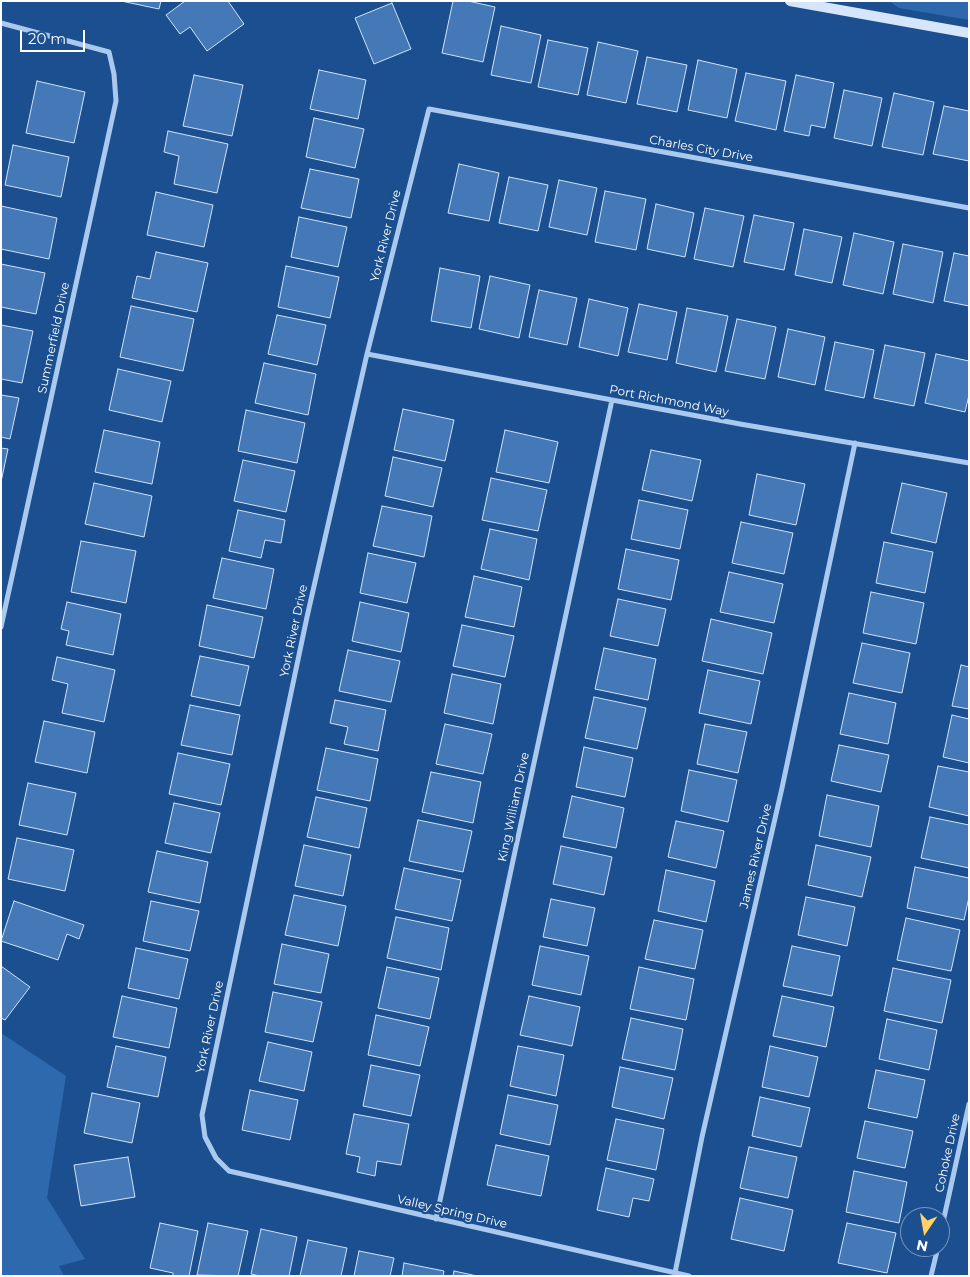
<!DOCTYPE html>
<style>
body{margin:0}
#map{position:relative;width:970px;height:1277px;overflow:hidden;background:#1b4f8f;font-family:Montserrat,sans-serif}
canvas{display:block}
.frame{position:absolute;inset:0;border:2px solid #fff;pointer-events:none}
.north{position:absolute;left:900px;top:1207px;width:50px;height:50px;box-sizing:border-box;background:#1b4f8f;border:1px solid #7695bc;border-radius:50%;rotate:192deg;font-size:14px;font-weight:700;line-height:20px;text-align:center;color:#fff}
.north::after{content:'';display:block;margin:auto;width:18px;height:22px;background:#ffd166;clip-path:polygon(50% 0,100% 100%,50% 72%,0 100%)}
.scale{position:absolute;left:20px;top:30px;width:65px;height:22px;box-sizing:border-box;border:2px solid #fff;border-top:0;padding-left:6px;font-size:15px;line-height:18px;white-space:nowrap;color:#fff;-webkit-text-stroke:4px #1b4f8f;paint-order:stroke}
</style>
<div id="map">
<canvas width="970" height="1277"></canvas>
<div class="frame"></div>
<div class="north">N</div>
<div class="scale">20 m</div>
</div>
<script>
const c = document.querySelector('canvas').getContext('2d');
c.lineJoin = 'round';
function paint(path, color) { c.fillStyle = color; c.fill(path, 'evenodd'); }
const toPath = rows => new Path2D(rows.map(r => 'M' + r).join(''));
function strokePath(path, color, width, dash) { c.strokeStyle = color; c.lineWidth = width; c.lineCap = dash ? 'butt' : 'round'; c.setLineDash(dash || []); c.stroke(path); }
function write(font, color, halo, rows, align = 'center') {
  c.font = font + ' Montserrat,sans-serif'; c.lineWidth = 4.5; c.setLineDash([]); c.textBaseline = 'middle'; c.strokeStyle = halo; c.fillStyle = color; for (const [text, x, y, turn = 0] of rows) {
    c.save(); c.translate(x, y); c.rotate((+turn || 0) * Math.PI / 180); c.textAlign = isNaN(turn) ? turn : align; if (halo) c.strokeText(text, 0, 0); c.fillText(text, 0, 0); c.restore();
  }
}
paint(toPath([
 [889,1,969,1,969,20,899,8],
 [1,1033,66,1076,47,1198,85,1259,59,1266,64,1276,1,1276]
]), '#2e69ad');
const building = toPath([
 [121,1,161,1,159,9,121,1],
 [185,1,228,1,244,24,207,51,190,27,180,34,166,15,185,1],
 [453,1,468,1,495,7,483,62,442,53,453,1],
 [392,3,411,49,374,64,355,18,392,3],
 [501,26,541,35,531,83,491,75,501,26],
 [548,40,588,48,578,95,538,87,548,40],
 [598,42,638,51,626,103,587,95,598,42],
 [647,57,687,65,677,112,637,104,647,57],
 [698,60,737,69,727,118,688,110,698,60],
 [319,70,366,80,358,119,310,109,319,70],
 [746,73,786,81,776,130,735,121,746,73],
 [194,75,243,85,232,136,183,126,194,75],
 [796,75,834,83,825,128,811,125,809,136,784,131,796,75],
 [37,81,85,92,74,143,26,133,37,81],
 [844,90,882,98,872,146,834,138,844,90],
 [894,93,934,102,923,155,882,147,894,93],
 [944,106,969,111,969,161,933,154,944,106],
 [314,118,364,129,355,168,306,157,314,118],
 [168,131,228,144,217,193,174,184,179,156,164,152,168,131],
 [13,145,69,157,61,197,5,185,13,145],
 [459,164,499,173,489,221,448,213,459,164],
 [310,169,359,179,351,218,301,208,310,169],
 [509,177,548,185,538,231,499,223,509,177],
 [559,180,597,188,587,235,549,227,559,180],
 [605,191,646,199,636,250,595,242,605,191],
 [156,192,213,205,204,247,147,235,156,192],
 [656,204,694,213,685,257,647,249,656,204],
 [1,206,57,218,49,259,1,249,1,206],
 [705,208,744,216,733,267,694,259,705,208],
 [754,215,794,223,784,270,744,262,754,215],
 [299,217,347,227,338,267,291,257,299,217],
 [804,229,842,237,832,283,795,275,804,229],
 [854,233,894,242,883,294,843,285,854,233],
 [903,244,943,252,933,303,893,294,903,244],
 [156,252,208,263,197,312,132,298,137,276,150,279,156,252],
 [954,253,969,256,969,306,944,301,954,253],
 [1,264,45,273,36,314,1,307,1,264],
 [286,266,339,277,330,318,278,307,286,266],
 [440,268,480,276,471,328,431,321,440,268],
 [490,276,530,285,519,338,479,329,490,276],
 [539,290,577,298,567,345,529,337,539,290],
 [589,299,628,308,618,356,579,347,589,299],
 [639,304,677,312,667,360,628,352,639,304],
 [131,306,194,319,183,371,120,357,131,306],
 [687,308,728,316,716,372,676,363,687,308],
 [277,315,326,325,317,365,268,354,277,315],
 [737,319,776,327,765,379,725,371,737,319],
 [1,325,33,331,22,383,1,379,1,325],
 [788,329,825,337,815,385,778,377,788,329],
 [835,342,874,350,864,398,825,390,835,342],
 [885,345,925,353,914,406,874,398,885,345],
 [936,354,969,361,969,395,965,412,925,403,936,354],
 [264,363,316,374,308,415,255,403,264,363],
 [118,369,171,381,162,422,109,410,118,369],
 [1,395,19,398,10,439,1,437,1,395],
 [403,409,454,420,445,461,394,450,403,409],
 [246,410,305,423,297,463,238,451,246,410],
 [104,430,160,442,152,484,95,472,104,430],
 [505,430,558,442,549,483,496,472,505,430],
 [1,448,8,449,1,482,1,448],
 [651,450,701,460,692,501,642,490,651,450],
 [393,457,442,468,433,507,385,496,393,457],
 [243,460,295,471,286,512,234,501,243,460],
 [757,474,805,484,796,525,749,515,757,474],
 [491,478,547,490,538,531,482,520,491,478],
 [94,483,152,496,144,537,85,524,94,483],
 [902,483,947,493,936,543,891,533,902,483],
 [639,500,688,510,680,549,631,539,639,500],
 [382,506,432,516,424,557,373,546,382,506],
 [238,510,285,520,281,543,265,540,261,558,229,551,238,510],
 [741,522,793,533,784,574,732,563,741,522],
 [490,529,537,539,529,580,481,569,490,529],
 [81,541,136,551,126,603,71,592,81,541],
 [884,542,933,552,925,593,876,583,884,542],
 [626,549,679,560,671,600,618,589,626,549],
 [368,553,416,563,407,603,360,593,368,553],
 [222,558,274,569,266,609,213,598,222,558],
 [729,572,783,584,774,623,720,612,729,572],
 [474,576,522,587,514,627,465,617,474,576],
 [871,592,924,603,916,644,863,633,871,592],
 [618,599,666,609,658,646,610,636,618,599],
 [67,602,121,614,113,655,66,645,69,631,61,629,67,602],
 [360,602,409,613,401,652,352,641,360,602],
 [207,605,263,617,254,658,199,646,207,605],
 [711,619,772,633,763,674,702,661,711,619],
 [462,625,514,636,505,677,453,666,462,625],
 [862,643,910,653,902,693,853,683,862,643],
 [604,648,656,659,648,700,595,689,604,648],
 [348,650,400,661,391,702,339,691,348,650],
 [200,656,249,666,240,706,191,696,200,656],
 [57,657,115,670,104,722,62,713,68,684,52,680,57,657],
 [961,665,969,667,969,709,952,706,961,665],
 [708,670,760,681,751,724,699,713,708,670],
 [452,674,501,684,493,724,444,713,452,674],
 [849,693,896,703,888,744,840,734,849,693],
 [594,697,646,708,637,749,585,738,594,697],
 [335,700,386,710,378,751,344,744,348,727,330,723,335,700],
 [190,705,240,715,232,755,181,745,190,705],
 [952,715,969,719,969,763,943,757,952,715],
 [44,721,95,732,87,773,35,762,44,721],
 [445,724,492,734,483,774,436,764,445,724],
 [705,724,747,732,738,773,697,764,705,724],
 [839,745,889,755,881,792,831,781,839,745],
 [584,747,633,758,625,797,576,787,584,747],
 [326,748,378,759,370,801,317,790,326,748],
 [178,753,230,764,221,805,169,794,178,753],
 [938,766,969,772,969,816,929,807,938,766],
 [689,770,737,780,728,822,681,811,689,770],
 [431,772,481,782,473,823,422,812,431,772],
 [28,783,76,793,67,835,19,825,28,783],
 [827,795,879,806,871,847,819,836,827,795],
 [572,796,624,808,616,848,563,837,572,796],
 [316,797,367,808,359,848,307,837,316,797],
 [174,803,220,813,211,853,165,843,174,803],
 [930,817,969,825,969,868,921,858,930,817],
 [418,820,472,831,463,872,409,861,418,820],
 [676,821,724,831,716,868,668,857,676,821],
 [17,838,74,850,65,891,8,879,17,838],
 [304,845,351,855,343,896,295,886,304,845],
 [816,845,871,857,862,897,808,885,816,845],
 [561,846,612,857,604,895,553,884,561,846],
 [157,851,208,862,200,903,148,892,157,851],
 [915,867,969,878,969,897,964,920,907,908,915,867],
 [404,868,461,880,452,921,395,909,404,868],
 [666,870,715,881,706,922,658,911,666,870],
 [294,895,346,906,338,946,285,935,294,895],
 [806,897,855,907,847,946,798,935,806,897],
 [551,899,595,908,587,946,543,937,551,899],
 [14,901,84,925,79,939,67,934,58,960,1,941,14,901],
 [151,901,199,911,190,951,143,941,151,901],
 [396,917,449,928,441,970,387,958,396,917],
 [906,918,960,930,951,971,897,960,906,918],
 [654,920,703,930,695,969,645,959,654,920],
 [282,944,329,954,321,993,274,984,282,944],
 [540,946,589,956,581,995,532,985,540,946],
 [792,946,840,956,832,996,783,986,792,946],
 [136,948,188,959,179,999,128,988,136,948],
 [1,966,30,987,5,1020,1,1018,1,966],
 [387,967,439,978,430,1019,378,1008,387,967],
 [639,967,694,979,686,1020,630,1009,639,967],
 [893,968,951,980,942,1023,884,1011,893,968],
 [273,992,322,1002,313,1042,265,1032,273,992],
 [122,996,177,1008,169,1048,113,1037,122,996],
 [529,996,580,1007,572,1046,520,1035,529,996],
 [782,996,834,1007,826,1047,773,1036,782,996],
 [376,1015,429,1027,420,1066,368,1055,376,1015],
 [631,1018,683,1029,675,1070,622,1059,631,1018],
 [887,1019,937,1030,929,1070,879,1059,887,1019],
 [268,1042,312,1052,304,1091,259,1081,268,1042],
 [116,1046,166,1057,158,1097,107,1087,116,1046],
 [518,1046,564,1055,556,1096,510,1086,518,1046],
 [770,1046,818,1057,809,1097,762,1087,770,1046],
 [371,1065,420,1075,411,1116,363,1106,371,1065],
 [620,1067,673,1078,664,1119,612,1107,620,1067],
 [876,1070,925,1080,917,1118,868,1108,876,1070],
 [250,1090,298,1100,290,1140,242,1130,250,1090],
 [92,1093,140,1103,132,1143,84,1133,92,1093],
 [508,1095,558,1105,550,1145,500,1134,508,1095],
 [760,1097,810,1108,801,1147,752,1136,760,1097],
 [354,1114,409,1124,401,1165,377,1161,375,1176,357,1172,360,1157,346,1154,354,1114],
 [616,1119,664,1129,656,1170,607,1160,616,1119],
 [865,1121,913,1131,905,1168,857,1158,865,1121],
 [496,1145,549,1156,541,1196,487,1185,496,1145],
 [749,1147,797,1157,788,1198,740,1188,749,1147],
 [128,1157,135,1197,81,1206,74,1165,128,1157],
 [606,1168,654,1179,649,1201,633,1198,629,1217,597,1210,606,1168],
 [854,1171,907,1182,899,1223,846,1212,854,1171],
 [740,1198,793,1210,784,1251,731,1239,740,1198],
 [160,1223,198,1231,189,1276,173,1276,173,1273,150,1268,160,1223],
 [208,1223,248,1231,238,1276,197,1275,208,1223],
 [847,1223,896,1233,887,1273,838,1263,847,1223],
 [261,1229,297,1237,289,1276,260,1276,251,1274,261,1229],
 [308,1240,347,1248,341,1276,300,1276,308,1240],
 [359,1251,394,1258,390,1276,354,1276,359,1251],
 [404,1263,444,1271,443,1276,402,1276,404,1263],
 [454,1271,477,1276,453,1276,454,1271]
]);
paint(building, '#4478b7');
strokePath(building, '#cfe3fa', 1);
strokePath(toPath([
 [1,23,109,52,114,74,116,101,1,627],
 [367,354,740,424,969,463],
 [436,1219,612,400],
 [940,1236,969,1104],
 [675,1273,702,1137,782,788,855,443],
 [689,1276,229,1171,216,1158,205,1137,202,1115,307,617,367,354,429,109,969,208],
 [931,1276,938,1247]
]), '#a9c9ee', 5);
strokePath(toPath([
 [790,1,969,33]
]), '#d6e6fa', 10);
write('12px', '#fff', '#1b4f8f', [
 ["Charles City Drive",701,149,10],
 ["York River Drive",386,236,-76],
 ["Summerfield Drive",54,338,-78],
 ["Port Richmond Way",669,401,11],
 ["York River Drive",294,631,-78],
 ["King William Drive",514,807,-78],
 ["James River Drive",756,856,-77],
 ["York River Drive",210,1027,-78],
 ["Cohoke Drive",948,1153,-78],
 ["Valley Spring Drive",452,1212,13]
]);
</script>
